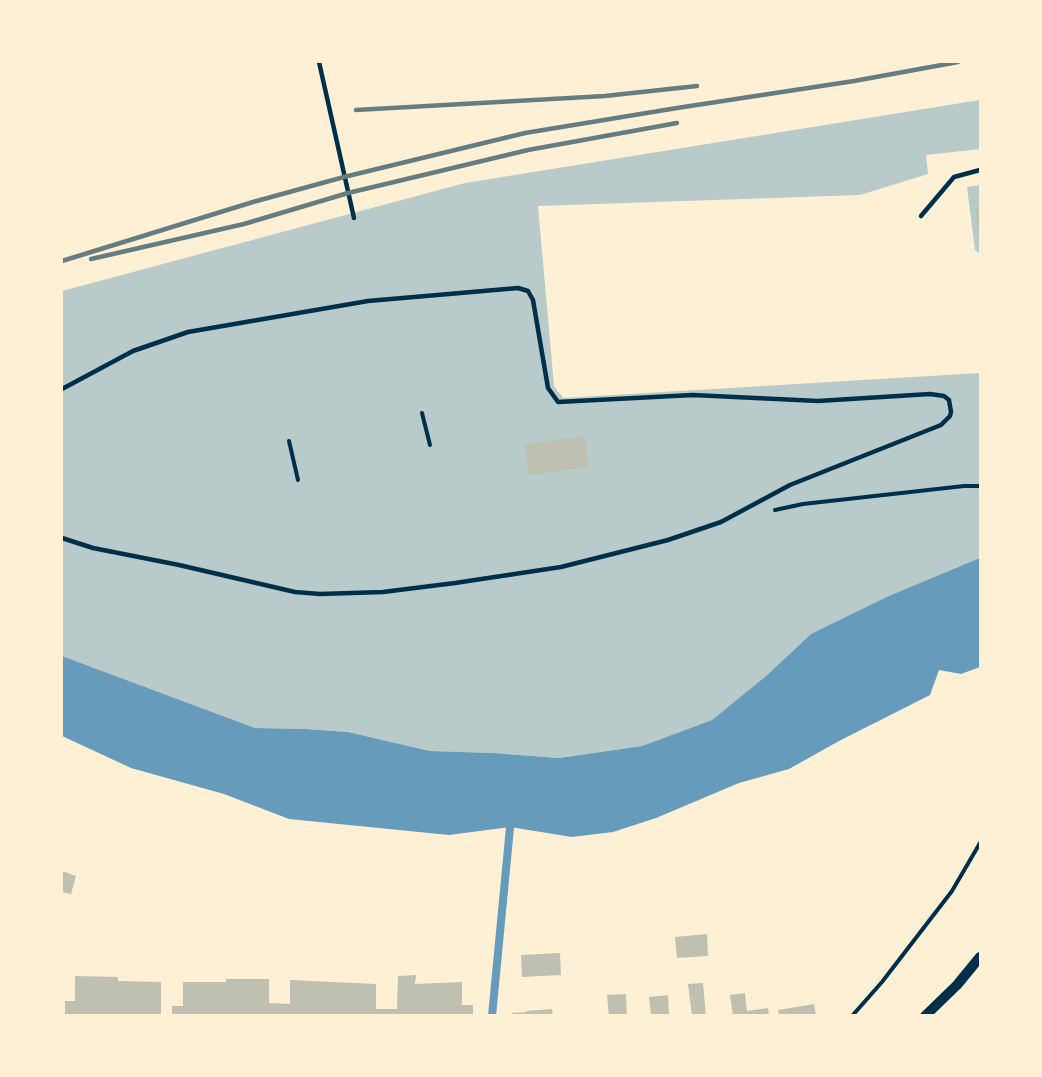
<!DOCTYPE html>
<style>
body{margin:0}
#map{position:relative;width:1042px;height:1077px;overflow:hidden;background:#fdf0d5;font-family:Manrope,sans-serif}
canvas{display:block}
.frame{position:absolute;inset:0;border:63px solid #fdf0d5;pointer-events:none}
</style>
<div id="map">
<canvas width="1042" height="1077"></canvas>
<div class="frame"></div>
</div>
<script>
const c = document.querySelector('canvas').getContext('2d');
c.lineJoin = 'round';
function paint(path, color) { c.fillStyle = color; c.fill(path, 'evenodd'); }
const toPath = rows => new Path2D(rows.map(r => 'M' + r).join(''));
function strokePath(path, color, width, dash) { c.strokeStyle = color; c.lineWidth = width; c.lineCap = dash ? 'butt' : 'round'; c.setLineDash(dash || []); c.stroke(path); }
paint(toPath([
 [980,100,980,149,926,155,928,174,860,195,538,206,554,386,563,398,980,373,980,558,811,634,766,676,712,720,642,746,559,758,493,753,430,751,348,732,305,729,255,728,62,656,62,291,465,183],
 [980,185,980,254,975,250,967,187]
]), '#b9caca');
paint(toPath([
 [980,558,980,667,961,674,939,670,930,695,839,741,789,769,739,783,656,818,613,832,572,837,510,827,449,835,289,819,224,794,131,768,62,736,62,656,255,728,305,729,348,732,430,751,493,753,559,758,642,746,712,720,766,676,811,634,889,596]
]), '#669bbc');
strokePath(toPath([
 [492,1016,511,817]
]), '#669bbc', 8);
paint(toPath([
 [976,210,980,210,980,242,979,242],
 [585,436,589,467,529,475,525,444],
 [62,871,76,876,71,894,62,892],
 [707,934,708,956,677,958,675,937],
 [560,953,561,975,522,977,521,955],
 [416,975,415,984,462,982,462,1005,473,1005,473,1016,172,1016,172,1006,183,1006,183,982,226,982,226,979,269,979,269,1003,290,1004,290,980,376,984,376,1009,397,1009,398,976],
 [75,976,118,977,118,981,161,982,161,1016,65,1016,65,1001,75,1001],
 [703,983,706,1016,692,1016,688,984],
 [745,993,747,1011,768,1008,769,1016,733,1016,730,995],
 [626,994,627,1016,609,1016,607,995],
 [668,995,669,1016,651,1016,649,997],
 [814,1004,816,1016,779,1016,778,1010],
 [552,1009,553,1016,512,1016,512,1013,526,1012,526,1011]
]), '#bec0b2');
strokePath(toPath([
 [422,413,430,445],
 [289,441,298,480],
 [775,510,803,504,964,486,980,486],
 [852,1016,882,982,952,891,980,843]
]), '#003049', 4);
strokePath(toPath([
 [319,62,354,218],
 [921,216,954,177,980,170],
 [62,389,133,351,188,332,368,301,518,288,528,291,533,300,548,388,558,402,693,395,818,401,930,394,944,396,949,400,951,412,950,416,941,425,790,485,721,522,668,540,561,567,455,583,383,592,320,594,295,592,179,565,93,548,62,538]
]), '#003049', 4.5);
strokePath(toPath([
 [925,1016,957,985,980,957]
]), '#003049', 10);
strokePath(toPath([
 [356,110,605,96,697,86],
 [91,259,244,224,348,193,528,150,677,123],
 [62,261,253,202,344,177,525,133,677,108,854,81,958,62]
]), '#657d81', 4.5);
</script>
